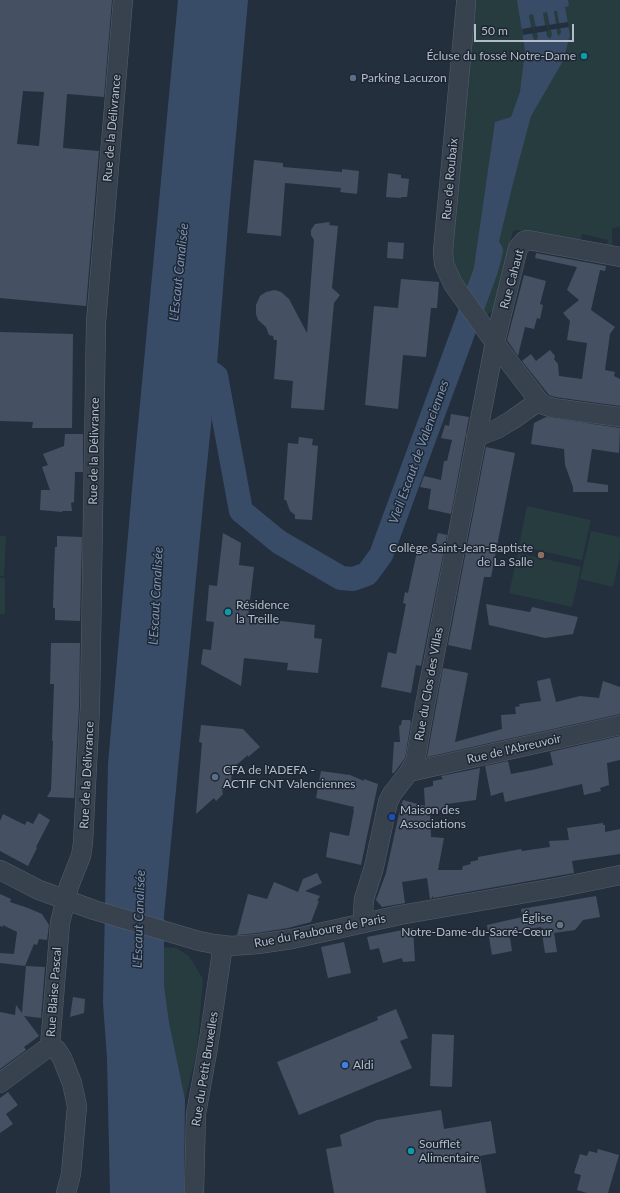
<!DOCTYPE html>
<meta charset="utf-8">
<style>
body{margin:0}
#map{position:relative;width:620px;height:1193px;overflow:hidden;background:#242f3e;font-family:Lato,sans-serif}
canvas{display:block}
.scale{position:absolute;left:474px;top:24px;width:100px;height:18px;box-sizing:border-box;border:2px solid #b4bcc9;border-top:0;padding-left:5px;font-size:12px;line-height:14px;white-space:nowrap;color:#b4bcc9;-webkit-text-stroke:3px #1d2633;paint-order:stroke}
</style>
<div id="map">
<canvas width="620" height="1193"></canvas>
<div class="scale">50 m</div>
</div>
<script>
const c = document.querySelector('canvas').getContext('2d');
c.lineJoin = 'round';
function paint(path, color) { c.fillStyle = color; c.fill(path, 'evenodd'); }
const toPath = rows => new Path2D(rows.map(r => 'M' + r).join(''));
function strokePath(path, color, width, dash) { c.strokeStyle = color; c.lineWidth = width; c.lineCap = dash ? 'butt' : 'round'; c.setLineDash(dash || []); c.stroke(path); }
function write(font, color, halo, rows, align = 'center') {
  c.font = font + ' Lato,sans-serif'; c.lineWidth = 3; c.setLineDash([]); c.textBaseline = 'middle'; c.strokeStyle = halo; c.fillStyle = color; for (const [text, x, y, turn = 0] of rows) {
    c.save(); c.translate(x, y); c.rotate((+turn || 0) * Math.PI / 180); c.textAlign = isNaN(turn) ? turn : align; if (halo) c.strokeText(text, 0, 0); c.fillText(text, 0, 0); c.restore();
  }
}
paint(toPath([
 [472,0,620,0,620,226,612,229,612,252,606,250,608,240,582,234,579,244,530,234,518,230,513,231,494,310,487,315,463,282,457,278,452,258],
 [527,506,591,520,582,560,519,546],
 [591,531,620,537,620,557,613,587,580,579],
 [0,536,6,536,4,576,0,576],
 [518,553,581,567,572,607,509,593],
 [0,578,5,578,5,614,0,614],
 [163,947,176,948,189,956,203,979,197,1051,185,1099,169,1022,164,985]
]), '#263c3f');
paint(toPath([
 [178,0,248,0,229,213,216,376,204,494,164,916,164,985,169,1022,185,1099,184,1193,110,1193,107,1058,103,1003,108,764,133,478],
 [517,0,568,0,569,6,565,7,570,35,563,61,531,116,513,183,493,267,479,286,473,296,471,292,475,284,473,274,495,122,511,117,520,92,525,50],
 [554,11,557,11,561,32,559,36,557,33],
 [547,12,552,35,550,39,547,36,543,13],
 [533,14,538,37,536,41,533,38,529,15]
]), '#394c67');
paint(toPath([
 [568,22,569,27,549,30,548,25],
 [547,25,548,31,535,33,534,27],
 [533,27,535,33,523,35,522,29]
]), '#242f3e');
strokePath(toPath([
 [190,358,216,376,241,511,279,542,341,578,353,579,367,574,381,555,486,270,491,251]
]), '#394c67', 24);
paint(toPath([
 [0,0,112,0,104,97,67,94,63,148,99,151,86,306,0,298],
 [23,91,44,92,39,146,17,144],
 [254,160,283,163,283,167,342,172,342,169,359,171,357,194,340,192,341,188,285,183,281,236,247,233],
 [388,173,401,175,401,178,409,179,407,197,401,197,401,198,386,197],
 [330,222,329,225,338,226,332,288,340,295,334,303,324,410,291,408,293,381,274,379,277,340,274,340,273,336,269,335,266,327,258,320,256,314,256,305,260,296,266,292,275,290,281,292,289,299,307,333,314,240,311,235,311,230,315,224],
 [388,242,404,243,403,259,387,258],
 [536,253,606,266,605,271,600,270,591,310,615,327,610,334,605,370,615,372,614,376,620,379,620,406,555,397,549,395,522,361,531,354,536,361,550,350,555,356,554,359,558,364,559,376,582,379,587,343,567,340,570,321,563,313,579,300,567,290,577,267,535,258],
 [524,275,546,281,540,304,543,305,540,319,537,318,534,329,525,327,518,356,507,340],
 [401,279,439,282,437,308,431,308,426,357,403,355,398,409,365,405,374,306,398,308],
 [0,332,73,334,72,428,32,428,33,422,0,421],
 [451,414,469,417,451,514,428,509,431,489,420,487,424,476,441,480,444,461,447,461,452,440,441,438,445,425,449,426],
 [546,417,620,428,619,453,592,449,587,482,608,485,608,492,573,492,573,487,565,465,564,449,531,444,534,423],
 [65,434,83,434,83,472,75,472,74,502,71,503,72,511,62,511,62,512,40,510,41,490,50,490,42,467,48,465,43,454,64,446],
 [299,437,313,439,312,445,318,446,312,520,295,519,295,515,290,511,286,500,284,500,288,443,298,444],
 [486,447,515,453,491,577,484,577,471,650,448,645],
 [223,533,241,543,239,565,254,567,248,617,315,625,314,638,322,639,318,673,287,670,288,663,244,658,241,686,201,664,203,649,211,650,214,622,206,621,209,585,217,586],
 [438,533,447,535,421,666,416,665,411,693,381,687,388,652,396,654,406,604,403,603,405,592,408,593,418,547,434,550],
 [57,536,82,537,80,621,55,620,55,608,53,608,54,574,55,547,57,547],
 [486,604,530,612,532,607,578,617,573,634,545,638,489,625],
 [51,643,80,643,79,707,74,798,47,797,51,790,53,741,52,741,54,684,50,684],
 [443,668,468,673,455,742,502,729,501,715,516,714,515,707,520,706,519,704,541,701,537,681,550,678,556,702,580,696,599,698,603,681,620,687,620,714,427,757],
 [402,720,410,720,411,722,405,758,394,773,392,773,394,742,400,742,399,726,401,725],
 [201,725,243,729,260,747,248,757,248,755,232,769,231,784,222,791,223,794,216,801,214,798,196,814,202,743,199,742],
 [620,736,620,760,607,763,609,785,600,788,601,791,584,795,582,784,505,802,503,792,491,796,485,766,508,761,511,774,532,770,553,765,550,752],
 [480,768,476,800,447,804,447,809,430,812,431,837,444,838,438,870,462,870,463,866,471,864,470,862,478,860,478,857,521,849,522,851,550,847,549,841,569,840,567,828,603,823,603,825,605,825,605,832,620,829,620,854,572,861,574,873,433,898,433,895,432,898,430,899,427,878,402,882,405,903,382,907,376,900,386,873,400,809,403,800,425,806,424,788,433,786,433,781,443,779,441,776],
 [321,771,350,775,364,781,364,779,378,784,361,865,326,857,330,832,349,836,354,810,353,810,354,807,316,798],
 [39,813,50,820,36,847,37,848,28,866,0,851,0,821,3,814,25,825,27,821,33,824],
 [317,873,322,883,305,891,320,896,317,901,319,901,311,922,288,928,257,933,237,935,248,894,267,899,274,882,298,892,303,879],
 [0,894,11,899,10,902,28,908,42,914,49,925,47,940,39,939,37,945,34,944,25,966,0,963,0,953,14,954,17,932,3,925,3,927,0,926],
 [596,896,600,917,583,920,575,930,554,933,557,952,545,953,541,927,509,932,512,951,492,955,487,925,522,917,521,909],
 [413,928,415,961,403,962,402,958,383,963,379,948,370,950,367,937],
 [344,942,351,973,328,978,321,947],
 [26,966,45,967,41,1018,24,1016,39,1036,24,1047,26,1050,0,1069,0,1012,15,1015,16,1005,22,1013],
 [73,997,85,999,84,1013,70,1017],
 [396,1009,408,1038,400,1041,412,1068,299,1115,277,1062,378,1020,377,1017],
 [432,1034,454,1035,452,1087,430,1086],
 [8,1092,18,1105,6,1114,13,1124,0,1133,0,1098],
 [441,1110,444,1129,491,1121,496,1153,480,1156,486,1193,334,1193,326,1149,342,1146,340,1135,377,1120],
 [598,1149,619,1155,608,1193,587,1193,577,1190,581,1175,574,1173,580,1154,587,1156,589,1151,597,1153]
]), '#455162');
const minor = toPath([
 [466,0,466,4,443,251,444,264,453,284,503,354,539,401,512,420,497,429,476,437],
 [539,401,544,405,553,408,620,417],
 [409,772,620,725],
 [0,870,39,890,94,910,199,941,214,944,231,946,258,944,292,939,400,915,561,887,620,875],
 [365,923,363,913,364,899,374,867,388,802,392,794,409,772,415,762,425,705,495,342,518,248,524,241,528,240,620,257],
 [50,1046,57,1050,62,1058,72,1083,77,1106,71,1174,66,1193],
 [0,1083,50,1046,60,923,69,886,81,856,83,843,90,707,96,322,123,0],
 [194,1193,196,1114,208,1047,223,945]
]);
strokePath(minor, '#565f6c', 20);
strokePath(minor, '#38414e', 19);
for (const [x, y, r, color] of [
 [584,56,4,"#0f9aa8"],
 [353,78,4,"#5c6f8a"],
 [541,555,4,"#8d6e63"],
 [228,612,4,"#0f9aa8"],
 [215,777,4,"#5c6f8a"],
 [392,817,4,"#1a4fb4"],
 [560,925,4,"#6b7280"],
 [345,1065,4,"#3f7fe0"],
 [411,1151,4,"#0f9aa8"]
]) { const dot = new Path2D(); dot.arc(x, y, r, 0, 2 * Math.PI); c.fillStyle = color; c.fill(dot); strokePath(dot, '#1d2633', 1.5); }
write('12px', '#b4bcc9', '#1d2633', [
 ["Écluse du fossé Notre-Dame",576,56,"right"],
 ["Parking Lacuzon",361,78],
 ["Collège Saint-Jean-Baptiste",533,548,"right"],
 ["de La Salle",533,562,"right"],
 ["Résidence",236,605],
 ["la Treille",236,619],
 ["CFA de l'ADEFA -",223,770],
 ["ACTIF CNT Valenciennes",223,784],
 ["Maison des",400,810],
 ["Associations",400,824],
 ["Église",552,918,"right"],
 ["Notre-Dame-du-Sacré-Cœur",552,932,"right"],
 ["Aldi",353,1065],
 ["Soufflet",419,1144],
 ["Alimentaire",419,1158]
], 'left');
write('12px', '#b4bcc9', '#1d2633', [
 ["Rue de la Délivrance",112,128,-85],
 ["Rue de Roubaix",450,179,-85],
 ["Rue Cahaut",512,279,-75],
 ["Rue de la Délivrance",94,451,-89],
 ["Rue du Clos des Villas",429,684,-80],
 ["Rue de l'Abreuvoir",514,749,-13],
 ["Rue de la Délivrance",87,775,-87],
 ["Rue du Faubourg de Paris",320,931,-11],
 ["Rue Blaise Pascal",54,992,-86],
 ["Rue du Petit Bruxelles",205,1069,-81]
]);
write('italic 13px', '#7c92b1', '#1d2633', [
 ["L'Escaut Canalisée",179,272,-84],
 ["Vieil Escaut de Valenciennes",419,452,-70],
 ["L'Escaut Canalisée",156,596,-87],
 ["L'Escaut Canalisée",139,919,-88]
]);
</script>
